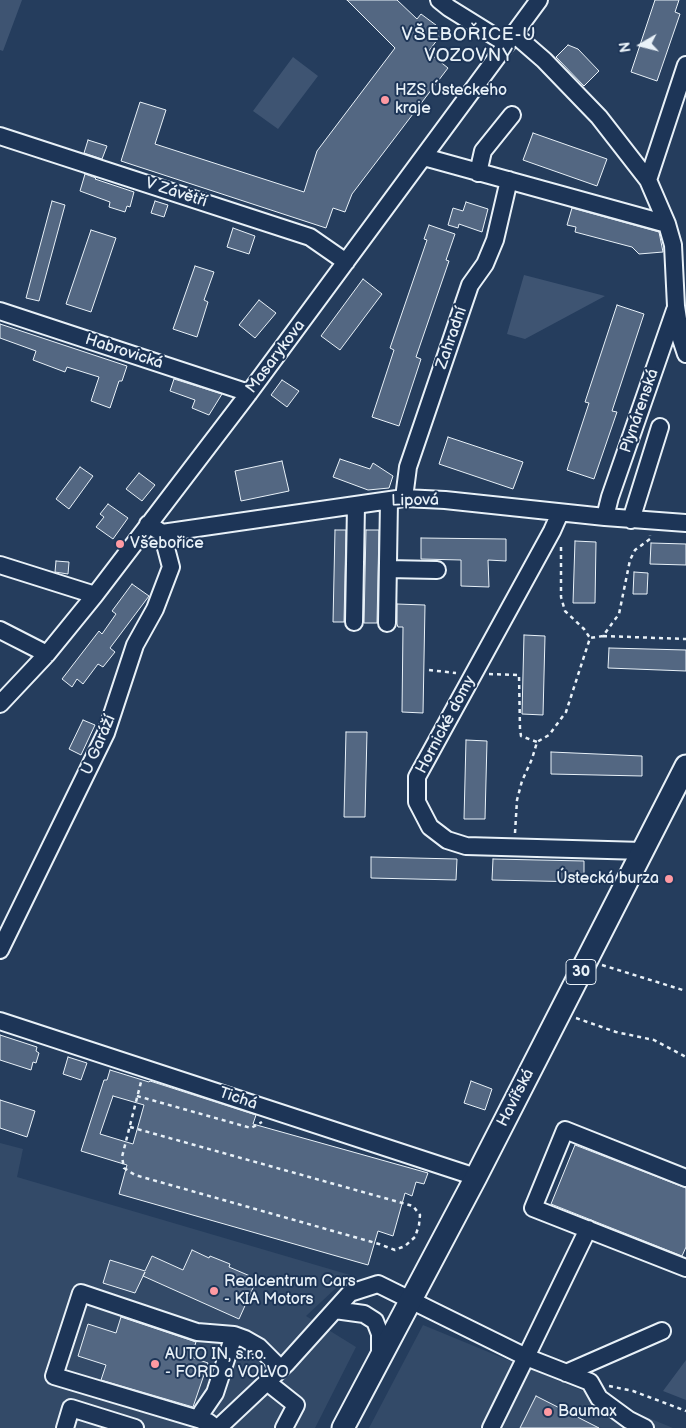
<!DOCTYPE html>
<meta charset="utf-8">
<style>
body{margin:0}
#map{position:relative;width:686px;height:1428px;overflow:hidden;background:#253d5d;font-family:"Balsamiq Sans",sans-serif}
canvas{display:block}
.north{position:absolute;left:616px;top:20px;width:50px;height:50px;-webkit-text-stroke:4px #1d3557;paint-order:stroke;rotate:262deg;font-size:14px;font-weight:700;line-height:20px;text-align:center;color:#e8f1f8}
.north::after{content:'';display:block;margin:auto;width:18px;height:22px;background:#e8f1f8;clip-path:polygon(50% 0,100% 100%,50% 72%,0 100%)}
</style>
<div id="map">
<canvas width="686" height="1428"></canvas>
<div class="north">N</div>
</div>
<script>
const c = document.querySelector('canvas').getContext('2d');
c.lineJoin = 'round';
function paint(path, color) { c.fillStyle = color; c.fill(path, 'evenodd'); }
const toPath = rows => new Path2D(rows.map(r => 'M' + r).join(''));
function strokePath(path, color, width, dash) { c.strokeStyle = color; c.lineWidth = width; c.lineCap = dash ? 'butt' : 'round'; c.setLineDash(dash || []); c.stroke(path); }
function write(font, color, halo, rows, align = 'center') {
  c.font = font + ' "Balsamiq Sans",sans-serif'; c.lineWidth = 4; c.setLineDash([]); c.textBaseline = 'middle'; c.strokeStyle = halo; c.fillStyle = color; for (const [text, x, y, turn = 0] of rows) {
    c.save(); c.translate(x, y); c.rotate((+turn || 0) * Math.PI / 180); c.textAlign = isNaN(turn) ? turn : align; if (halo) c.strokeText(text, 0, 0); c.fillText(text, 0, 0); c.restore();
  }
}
paint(toPath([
 [0,1143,23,1149,17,1177,350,1275,306,1316,356,1347,315,1428,0,1428],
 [423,1325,673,1428,369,1428]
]), '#334a68');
paint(toPath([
 [0,0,22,0,3,51,0,50],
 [293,57,318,76,278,129,253,111],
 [524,275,605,296,525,339,507,334],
 [686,1360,686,1400,663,1391]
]), '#3e5472');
const building = toPath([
 [347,0,397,0,417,19,421,14,444,31,428,52,448,68,352,194,345,212,333,208,326,228,121,161,140,102,166,110,155,144,304,192,317,151,395,48,347,0],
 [655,0,679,0,675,12,680,14,657,81,631,72,655,0],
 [568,45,578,49,599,71,584,86,556,57,568,45],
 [533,133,607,159,597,186,523,160,533,133],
 [88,140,107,146,102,159,84,153,88,140],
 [85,174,96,178,95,179,134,192,130,207,127,206,125,212,109,207,110,202,80,191,85,174],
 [52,201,65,205,39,301,26,298,52,201],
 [155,201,168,205,164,217,151,213,155,201],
 [466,202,488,209,482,232,459,224,458,228,448,225,453,208,463,211,466,202],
 [572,208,659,232,663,252,639,254,632,247,628,246,575,232,576,227,567,225,572,208],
 [429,225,455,234,446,260,449,261,416,357,421,359,399,426,372,417,394,350,390,348,427,240,424,239,429,225],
 [233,228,255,236,249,254,227,247,233,228],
 [91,230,116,238,91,312,66,304,91,230],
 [195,266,214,272,204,300,208,302,197,337,173,329,195,266],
 [363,279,382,294,340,350,321,336,363,279],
 [259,300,276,313,255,338,239,325,259,300],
 [617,305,644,314,612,411,617,412,594,479,567,470,589,403,585,402,617,305],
 [0,324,127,366,122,381,119,381,110,408,91,401,99,377,67,367,65,372,33,360,36,351,0,338,0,324],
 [174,379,222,394,209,415,192,408,195,400,170,391,174,379],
 [282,380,299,391,287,407,271,395,282,380],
 [448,437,523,462,513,489,439,464,448,437],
 [340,459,370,469,373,463,393,476,389,488,368,490,333,477,340,459],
 [282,461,289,491,241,501,235,471,282,461],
 [80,467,93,476,69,509,56,499,80,467],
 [139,473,155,485,142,501,126,489,139,473],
 [108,504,128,518,113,539,96,527,104,517,100,514,108,504],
 [335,530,346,530,344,622,333,622,335,530],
 [366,530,379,530,377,623,364,623,366,530],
 [421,538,506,539,506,561,488,560,489,587,461,586,461,560,421,559,421,538],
 [575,541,596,542,595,603,573,603,575,541],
 [651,543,686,544,686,565,650,564,651,543],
 [56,561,69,562,68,574,55,572,56,561],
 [634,572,648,573,647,594,633,594,634,572],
 [132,584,149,596,110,648,115,652,103,667,98,664,83,684,77,679,72,687,62,679,99,631,102,634,116,614,112,611,132,584],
 [397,604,425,605,423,713,402,712,403,627,398,627,397,624,397,604],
 [524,635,545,636,543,715,522,714,524,635],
 [609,648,686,650,686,671,608,668,609,648],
 [83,720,95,725,81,755,69,749,83,720],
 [346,732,367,732,365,817,344,817,346,732],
 [466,740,487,741,485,819,464,819,466,740],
 [551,752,642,756,642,776,551,774,551,752],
 [371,857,457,859,456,880,371,878,371,857],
 [493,859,584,861,584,882,492,880,493,859],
 [0,1035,37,1047,36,1051,39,1053,36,1063,33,1062,31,1070,0,1060,0,1035],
 [68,1057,87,1063,81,1080,63,1074,68,1057],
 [110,1070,149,1082,150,1081,256,1115,253,1124,428,1173,424,1184,416,1182,412,1196,405,1193,393,1236,378,1231,368,1265,119,1194,127,1165,81,1151,104,1080,107,1080,110,1070],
 [113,1096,144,1105,133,1144,100,1134,113,1096],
 [471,1081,492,1089,485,1110,464,1103,471,1081],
 [0,1100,35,1111,27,1137,0,1128,0,1100],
 [575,1145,686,1188,686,1247,682,1256,551,1204,575,1145],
 [192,1250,209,1258,210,1256,230,1264,229,1267,257,1279,239,1319,143,1276,145,1272,135,1293,103,1283,110,1260,145,1271,152,1256,183,1270,192,1250],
 [121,1317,196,1342,191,1357,208,1363,193,1407,101,1380,106,1365,78,1356,88,1324,116,1333,121,1317],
 [536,1396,599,1428,520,1428,536,1396]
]);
paint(building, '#536782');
strokePath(building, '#e8f1f8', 1);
const minor = toPath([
 [439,0,449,8,507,44],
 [514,34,544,60,599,117,648,180,667,224,673,245,676,306,681,339,686,354],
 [0,136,310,237,346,262],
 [424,157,667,224],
 [478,173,483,151,512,115],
 [648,180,686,65],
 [0,311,249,393],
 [404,498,408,467,470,285,485,264,495,240,509,180],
 [560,513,552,531,417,777,417,802,430,827,447,840,466,846,643,851],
 [605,517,610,497,675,310],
 [631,520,660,427],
 [148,524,162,533,404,498,445,500,605,517,686,523],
 [0,565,95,595],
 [388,569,437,570],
 [354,622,356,505],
 [387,623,389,501],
 [0,630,47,654],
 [0,704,47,654,95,595,249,393,539,0],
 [0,950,106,733,135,645,155,609,171,567,162,533],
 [0,1021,476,1177],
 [686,1178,565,1130,533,1208,686,1268],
 [588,1229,526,1357,590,1382,599,1398,629,1420,645,1428],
 [335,1310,364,1314,375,1321,380,1334,380,1357],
 [566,1373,662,1331],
 [267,1382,296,1405,284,1428],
 [203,1421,202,1412,215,1393,234,1335],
 [65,1428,71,1408,135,1428],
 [216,1428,208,1422,54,1376,81,1293,197,1332,234,1335,245,1339,259,1347,281,1369],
 [218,1428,286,1364,350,1293,378,1284,526,1357,491,1428]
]);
const major = toPath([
 [343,1428,476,1177,686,766]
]);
strokePath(minor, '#e8f1f8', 20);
strokePath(major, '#e8f1f8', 25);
strokePath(toPath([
 [561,547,561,597,565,611,584,629,590,638],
 [603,636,686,639],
 [429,670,456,673],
 [489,674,519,675,520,729,521,736,537,742],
 [515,833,517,800,522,781,532,759,537,742,549,735,566,712,590,638,603,636,619,614,630,560,635,550,650,539,650,535],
 [602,965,686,991],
 [576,1018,616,1032,654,1040,686,1057],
 [137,1096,251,1128,262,1122],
 [130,1127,413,1206,420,1215,419,1225,415,1237,405,1246,395,1250,379,1244,135,1175,124,1168,122,1157,141,1082],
 [609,1386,633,1391,686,1411]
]), '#e8f1f8', 2.5, [4, 4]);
strokePath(minor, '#1d3557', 16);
strokePath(major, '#1d3557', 21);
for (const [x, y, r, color] of [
 [385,100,5,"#ff9aa2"],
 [120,544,5,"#ff9aa2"],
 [669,879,5,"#ff9aa2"],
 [214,1291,5,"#ff9aa2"],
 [155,1364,5,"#ff9aa2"],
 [548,1412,5,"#ff9aa2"]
]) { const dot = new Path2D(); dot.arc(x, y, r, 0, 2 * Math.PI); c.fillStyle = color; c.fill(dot); strokePath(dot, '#1d3557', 2); }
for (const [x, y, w] of [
 [581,972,30]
]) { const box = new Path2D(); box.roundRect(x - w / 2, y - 12.5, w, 25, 4); c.fillStyle = '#1d3557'; c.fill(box); strokePath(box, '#e8f1f8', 1); }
write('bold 15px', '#e8f1f8', null, [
 ["30",581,972]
]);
write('16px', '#e8f1f8', '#1d3557', [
 ["HZS Ústeckeho",395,91],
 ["kraje",395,109],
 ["Všebořice",130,544],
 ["Ústecká burza",659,879,"right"],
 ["Realcentrum Cars",224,1282],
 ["- KIA Motors",224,1300],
 ["AUTO IN, s.r.o.",165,1355],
 ["- FORD a VOLVO",165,1373],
 ["Baumax",558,1412]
], 'left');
write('16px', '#e8f1f8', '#1d3557', [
 ["V Závětří",176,193,18],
 ["Zahradní",452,338,-71],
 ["Habrovická",124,352,18],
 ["Masarykova",276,357,-53],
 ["Plynárenská",640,411,-71],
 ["Lipová",415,501,-1],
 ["Hornické domy",446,725,-62],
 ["U Garáží",99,745,-67],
 ["Havířská",516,1098,-63],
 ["Tichá",238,1099,19]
]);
c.letterSpacing = '1px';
write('18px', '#e8f1f8', '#1d3557', [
 ["VŠEBOŘICE-U",469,35],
 ["VOZOVNY",469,56]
]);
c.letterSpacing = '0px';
</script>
